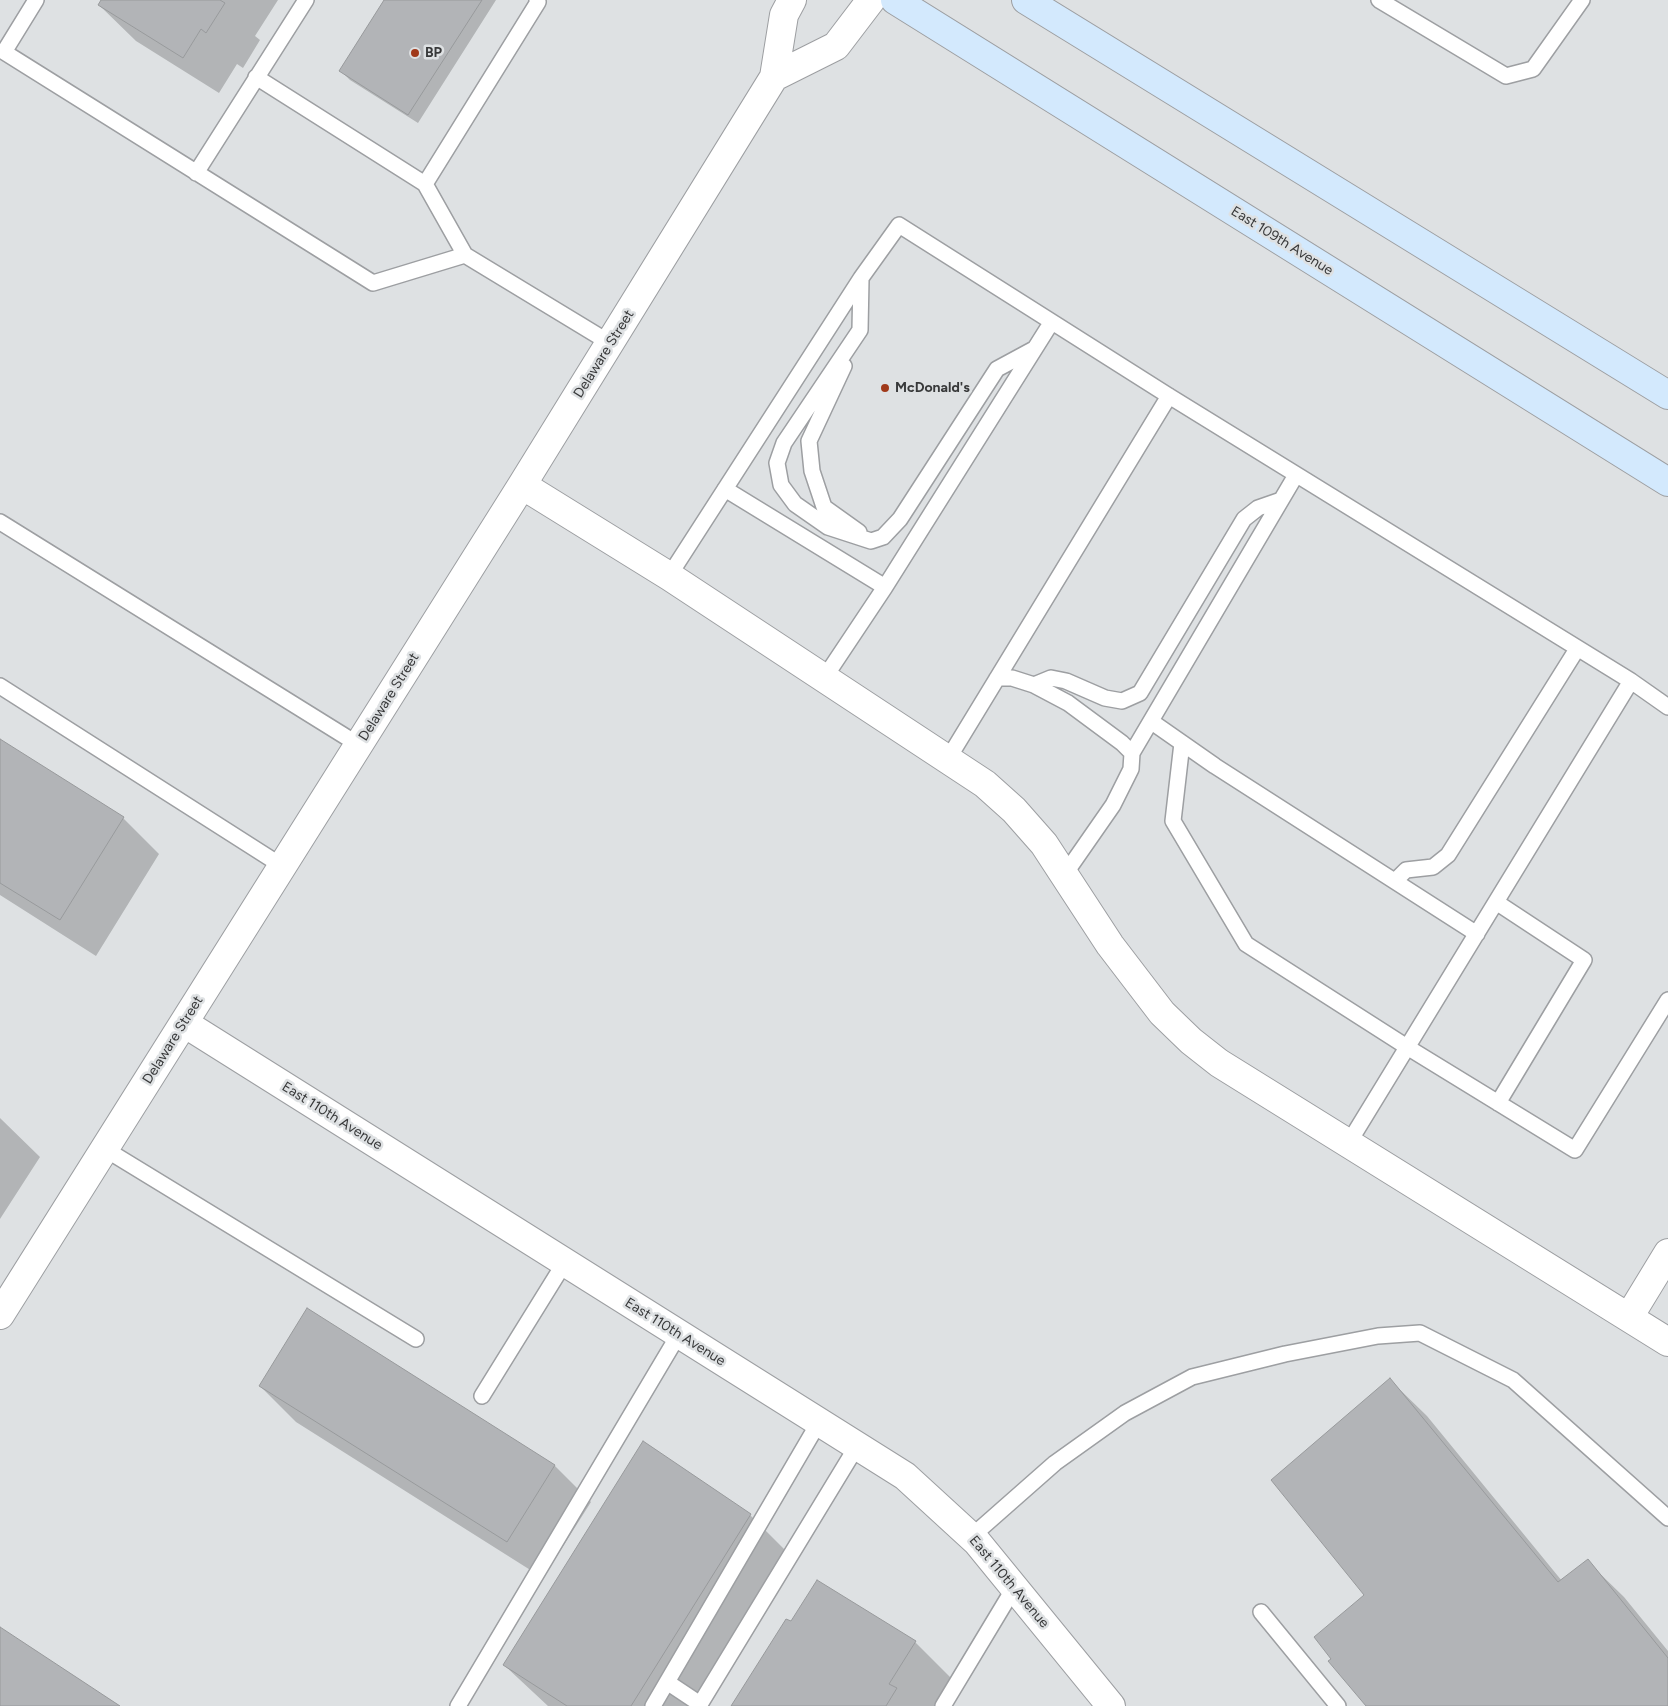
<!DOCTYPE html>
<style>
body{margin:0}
canvas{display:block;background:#dee1e3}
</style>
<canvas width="1668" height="1706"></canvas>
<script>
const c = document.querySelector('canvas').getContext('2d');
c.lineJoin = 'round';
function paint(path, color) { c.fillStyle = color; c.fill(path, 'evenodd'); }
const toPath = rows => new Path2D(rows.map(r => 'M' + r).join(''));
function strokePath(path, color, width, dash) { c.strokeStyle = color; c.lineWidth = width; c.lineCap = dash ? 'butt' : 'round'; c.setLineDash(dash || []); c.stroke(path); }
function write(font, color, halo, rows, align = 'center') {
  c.font = font + ' Figtree,sans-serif'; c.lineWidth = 5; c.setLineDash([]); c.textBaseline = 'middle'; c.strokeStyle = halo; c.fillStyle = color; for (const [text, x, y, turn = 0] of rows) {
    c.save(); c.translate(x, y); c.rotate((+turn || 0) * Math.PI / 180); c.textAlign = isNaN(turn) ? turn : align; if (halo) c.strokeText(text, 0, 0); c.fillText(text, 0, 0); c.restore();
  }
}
paint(toPath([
 [102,0,278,0,255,36,260,40,243,68,237,64,219,93,136,41,99,5],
 [386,0,496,0,418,123,350,80,341,71],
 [0,740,123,818,159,854,96,956,0,895],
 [0,1118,40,1157,0,1219],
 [308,1310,555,1466,591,1502,543,1578,296,1422,260,1386],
 [1390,1380,1427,1416,1562,1581,1587,1561,1624,1597,1668,1651,1668,1706,1368,1706,1365,1595],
 [750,1515,786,1551,690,1706,548,1706,504,1665],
 [791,1622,915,1642,951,1678,934,1706,732,1706]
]), '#0003');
const building = toPath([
 [101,0,220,0,225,3,206,33,201,29,183,58,98,5,101,0],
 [384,0,482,0,408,115,339,71,384,0],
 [0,739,124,817,60,920,0,883,0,739],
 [307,1308,555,1465,507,1542,259,1386,307,1308],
 [1390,1378,1558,1582,1588,1559,1668,1658,1668,1706,1366,1706,1328,1661,1331,1659,1314,1637,1364,1595,1271,1480,1390,1378],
 [643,1441,751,1514,631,1706,567,1706,503,1665,643,1441],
 [817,1580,916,1641,889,1684,897,1688,886,1706,731,1706,786,1619,791,1621,817,1580],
 [0,1627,120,1706,0,1706,0,1627]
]);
paint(building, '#b2b4b7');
strokePath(building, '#989a9c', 1);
const lane = toPath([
 [36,0,4,52,373,283,465,255],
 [537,0,538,2,425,184,465,255,610,343],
 [1379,0,1506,76,1533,69,1582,0],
 [256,77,425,184],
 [196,173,306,0],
 [861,279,860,330,784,443,777,463,781,485,795,504,828,527,871,541,883,537,900,519,997,369,1034,349],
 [844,366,809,441,812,471,824,507,859,532],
 [725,489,885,587],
 [0,522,359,745],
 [669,576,861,278,899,225,1169,396,1631,681,1348,1144],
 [825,677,885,587,1051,323],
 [997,678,1012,678,1034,685,1068,703,1122,743,1132,753],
 [1631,681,1668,707],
 [1034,685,1051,678,1066,681,1105,698,1122,701,1140,693,1244,519,1258,508,1281,500],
 [0,686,282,866],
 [1152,722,1215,766,1477,934],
 [1182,743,1173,821,1246,944,1407,1047,1575,1150,1668,1000],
 [948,759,1169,396],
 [1065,874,1113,805,1131,769,1132,753,1296,475],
 [1395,881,1406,870,1433,867,1448,855,1577,649],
 [1496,902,1584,960,1498,1103],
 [105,1149,416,1339],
 [482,1396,565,1262],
 [971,1537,1055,1463,1125,1413,1192,1377,1285,1354,1378,1336,1420,1333,1513,1380,1668,1518],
 [1261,1612,1338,1706],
 [667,1682,700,1704],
 [458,1706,679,1334],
 [653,1706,819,1422],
 [699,1706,857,1446],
 [943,1706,1014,1588]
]);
const street = toPath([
 [774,77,836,46,871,0],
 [522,485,669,576,985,784,1014,810,1044,844,1110,945,1162,1013,1191,1041,1219,1063,1668,1342],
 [184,1023,905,1476,977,1542,1111,1706],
 [0,1315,522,485,774,77,784,15,792,0],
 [1629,1317,1668,1253]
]);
const secondary = toPath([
 [895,0,1668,482],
 [1026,0,1668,395]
]);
strokePath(lane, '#9d9fa2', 18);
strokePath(street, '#9d9fa2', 30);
strokePath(secondary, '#9d9fa2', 30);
strokePath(lane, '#fff', 15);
strokePath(street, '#fff', 28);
strokePath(secondary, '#d3e9fd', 28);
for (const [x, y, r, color] of [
 [415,53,5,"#a0391a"],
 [885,388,5,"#a0391a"]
]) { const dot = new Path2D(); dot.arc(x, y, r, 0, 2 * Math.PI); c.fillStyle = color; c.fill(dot); strokePath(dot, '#dee1e3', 2); }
write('bold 14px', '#38393a', '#dee1e3', [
 ["BP",425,53],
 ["McDonald's",895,388]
], 'left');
write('14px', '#38393a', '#dee1e3', [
 ["East 109th Avenue",1282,241,32],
 ["Delaware Street",604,354,-58],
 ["Delaware Street",389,697,-58],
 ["Delaware Street",173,1040,-58],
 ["East 110th Avenue",332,1116,32],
 ["East 110th Avenue",675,1332,32],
 ["East 110th Avenue",1009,1582,50]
]);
</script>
